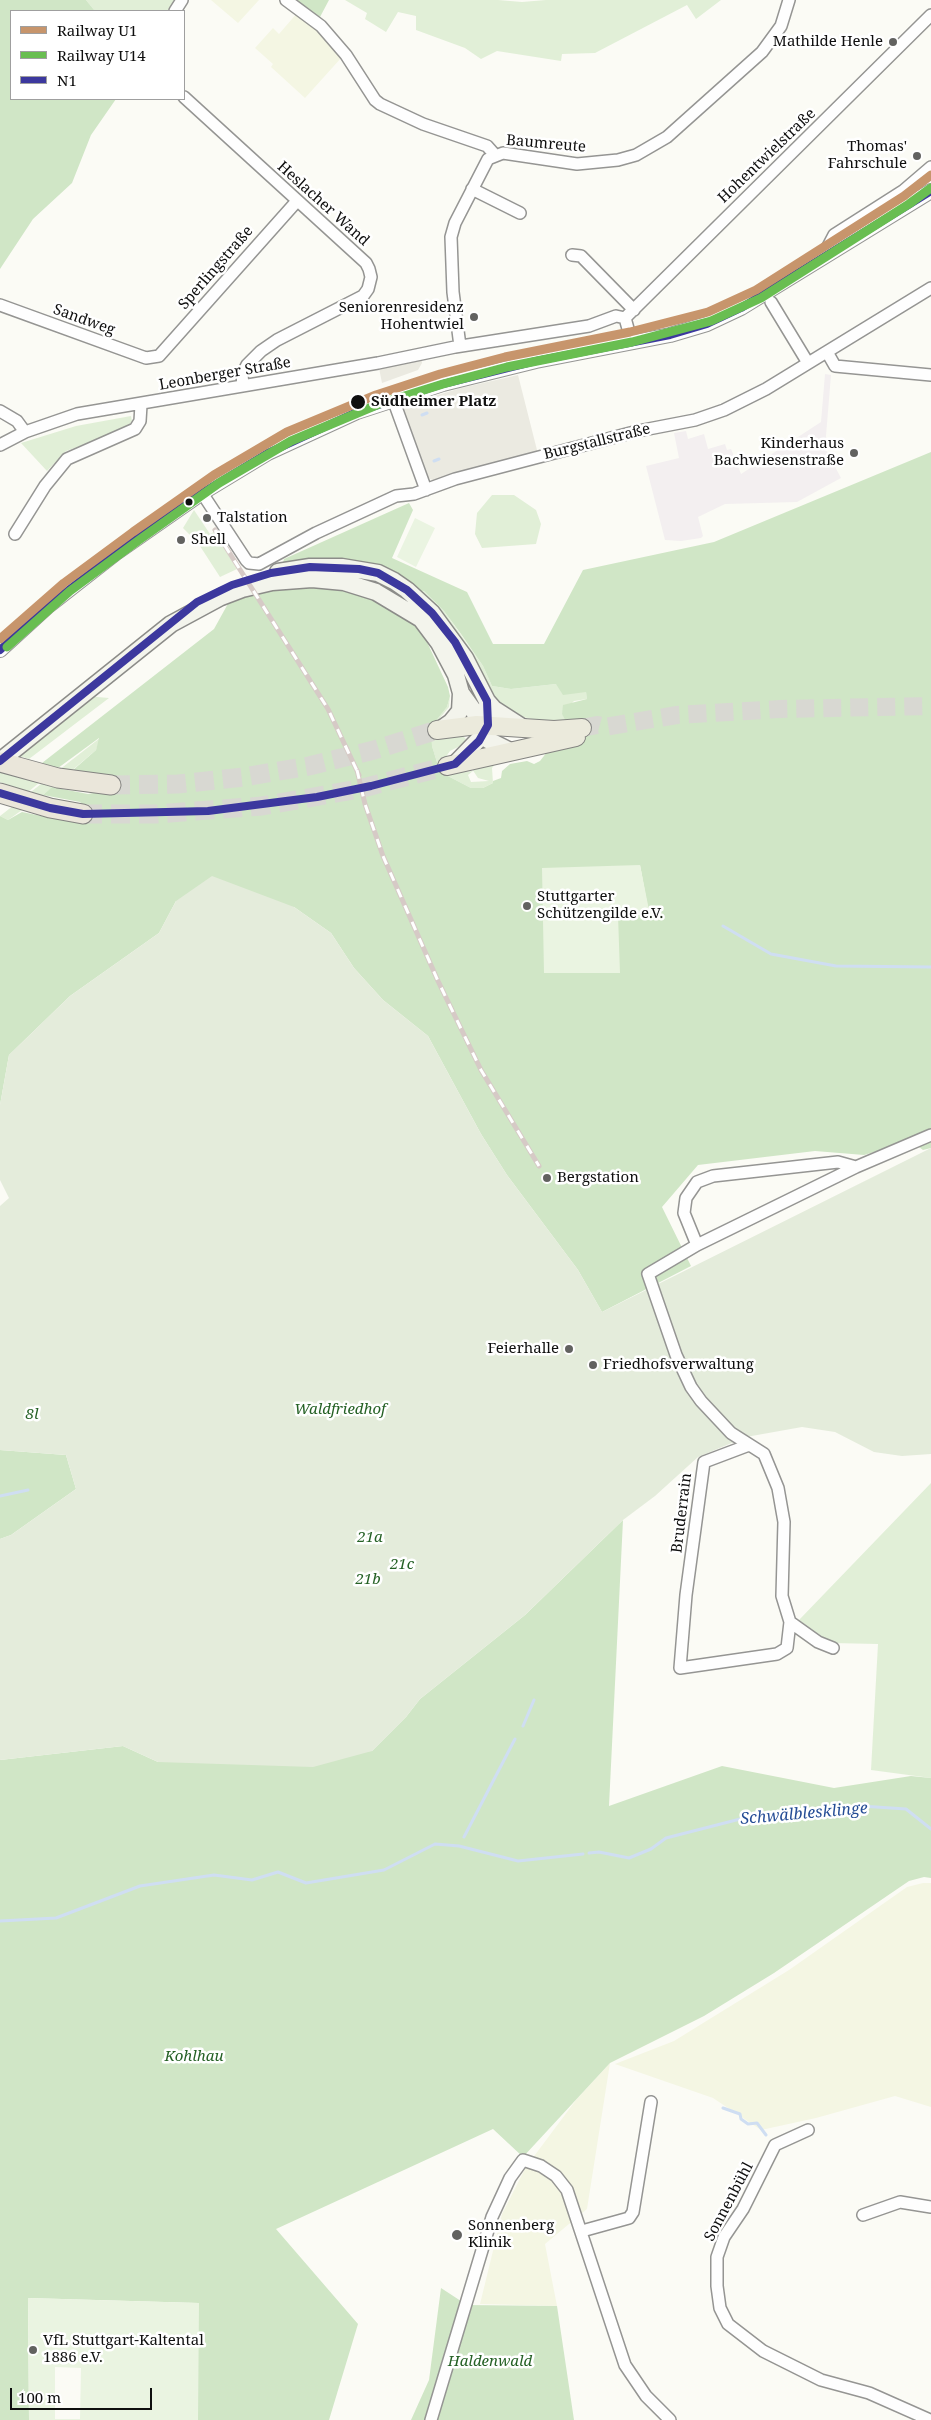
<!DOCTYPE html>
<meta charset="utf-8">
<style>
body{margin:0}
#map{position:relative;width:931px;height:2420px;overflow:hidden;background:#fbfbf5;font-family:"Noto Serif",serif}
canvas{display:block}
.legend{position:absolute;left:10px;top:10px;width:175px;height:90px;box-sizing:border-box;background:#fff;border:1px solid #9f9f9f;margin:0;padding:6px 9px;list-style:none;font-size:15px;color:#0f0f0f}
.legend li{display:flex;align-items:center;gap:10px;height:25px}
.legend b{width:25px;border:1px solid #9f9f9f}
.scale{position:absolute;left:10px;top:2388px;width:142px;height:22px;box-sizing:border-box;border:2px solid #0f0f0f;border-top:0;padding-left:6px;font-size:15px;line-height:18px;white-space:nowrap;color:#0f0f0f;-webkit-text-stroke:4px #fff;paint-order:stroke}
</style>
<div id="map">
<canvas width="931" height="2420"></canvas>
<ul class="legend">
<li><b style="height:6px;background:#c7956c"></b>Railway U1</li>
<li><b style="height:6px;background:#69be51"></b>Railway U14</li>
<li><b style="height:6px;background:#3c389e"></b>N1</li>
</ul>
<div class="scale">100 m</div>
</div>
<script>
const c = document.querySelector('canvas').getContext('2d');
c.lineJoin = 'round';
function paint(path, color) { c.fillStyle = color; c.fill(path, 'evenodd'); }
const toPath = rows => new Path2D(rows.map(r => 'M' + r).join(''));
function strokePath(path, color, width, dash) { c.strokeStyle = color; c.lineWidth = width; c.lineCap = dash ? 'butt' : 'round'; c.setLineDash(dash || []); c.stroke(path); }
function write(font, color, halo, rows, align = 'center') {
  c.font = font + ' "Noto Serif",serif'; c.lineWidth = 5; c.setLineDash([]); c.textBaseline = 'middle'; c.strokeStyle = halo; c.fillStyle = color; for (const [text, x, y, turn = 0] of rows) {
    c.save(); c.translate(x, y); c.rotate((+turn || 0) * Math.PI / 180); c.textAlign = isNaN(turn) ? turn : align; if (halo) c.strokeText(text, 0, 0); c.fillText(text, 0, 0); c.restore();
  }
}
paint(toPath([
 [825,374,831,375,825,448,841,478,797,502,725,504,698,517,703,536,701,538,681,541,665,540,646,466,679,458,674,433,686,431,688,439,704,434,708,449,725,444,727,450,731,449,741,474,821,422]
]), '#f3eff0');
paint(toPath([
 [211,0,259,0,238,23],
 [298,12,313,22,342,57,305,98,271,67,273,64,255,48,273,28,279,34],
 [923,1883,931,1883,931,2107,895,2096,816,2118,761,2130,713,2098,615,2064,674,2041,789,1970,907,1887],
 [610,2063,587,2209,545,2244,557,2306,480,2304,502,2214,526,2167,576,2100]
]), '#f4f6e3');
paint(toPath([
 [86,0,175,0,167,11,95,11],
 [345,0,498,0,522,2,546,0,721,0,696,19,687,5,595,53,562,54,561,61,497,51,481,59,465,48,416,30,416,16,398,12,386,32,365,19,367,13],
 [131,416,132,421,126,429,66,451,47,471,21,443,76,426],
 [492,495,514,495,536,510,541,524,536,544,482,548,475,534,477,513],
 [194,510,210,534,214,532,237,569,220,577,198,543,183,528],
 [417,591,424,591,444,611,483,666,492,686,511,689,556,684,586,691,587,699,574,701,562,713,565,720,553,721,549,723,510,714,499,707],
 [86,696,109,698,29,759,16,755],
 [450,696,449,707,435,724,450,737,463,736,466,739,462,745,450,751,445,758,454,773,473,771,468,775,471,782,489,781,478,778,472,769,497,762,492,768,493,783,483,788,471,788,440,772,432,746,431,727,447,707],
 [100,738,96,750,43,795,8,820,0,816],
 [0,771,39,783,28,792,0,782],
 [931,1483,931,1778,871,1770,878,1644,831,1643,799,1620]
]), '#e1efd7');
paint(toPath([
 [0,0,86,0,95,11,11,11,11,99,116,99,91,135,72,183,33,219,0,269],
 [294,0,329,0,320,17],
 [931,452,931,1148,923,1150,911,1141,864,1155,815,1151,698,1165,662,1207,691,1266,602,1312,578,1270,507,1175,481,1134,428,1036,383,1000,354,968,331,933,294,907,176,901,159,933,70,996,9,1055,0,1105,0,816,8,820,22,812,66,821,81,816,85,807,80,802,43,795,52,787,88,794,105,791,115,780,114,776,72,771,96,750,99,738,58,768,42,763,214,629,230,600,266,587,341,586,395,608,415,625,427,642,448,687,450,696,447,707,431,727,432,746,440,772,471,788,483,788,493,783,493,781,501,778,502,771,510,764,527,761,534,764,540,761,547,752,573,746,585,738,585,729,573,720,565,720,562,714,563,705,587,699,586,692,563,695,556,684,511,689,492,686,483,666,461,634,444,611,424,591,417,591,383,567,362,562,344,560,282,566,284,559,409,503,413,510,392,558,467,592,493,644,544,644,583,570,714,542],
 [640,865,649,914,618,915],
 [0,1450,66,1455,76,1489,11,1535,0,1539],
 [623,1520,609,1806,722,1766,834,1788,911,1776,931,1778,931,1878,924,1877,909,1881,774,1973,704,2016,610,2063,523,2157,493,2129,276,2229,358,2324,329,2420,198,2420,198,2303,28,2298,29,2420,0,2420,0,1760,123,1746,158,1762,372,1751,406,1717,420,1699,525,1615],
 [441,2288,467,2305,557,2306,574,2420,411,2420,429,2380]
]), '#d0e6c6');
paint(toPath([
 [212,876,294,907,331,933,354,968,383,1000,428,1036,481,1134,507,1175,578,1270,602,1312,931,1148,931,1454,902,1456,874,1452,835,1432,802,1427,746,1437,698,1457,655,1496,623,1520,525,1615,420,1699,406,1717,372,1751,313,1767,158,1762,123,1746,0,1760,0,1539,11,1535,76,1489,66,1455,0,1450,0,1206,9,1198,0,1180,0,1105,9,1055,70,996,159,933,176,901]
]), '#e4ecdb');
paint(toPath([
 [415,518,435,528,416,567,397,557],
 [640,865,650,915,618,915,620,973,544,973,542,868],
 [28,2298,199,2303,198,2420,29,2420],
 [55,2367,81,2368,80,2419,55,2419]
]), '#eaf4e1');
paint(toPath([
 [422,355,422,363,418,370,382,383,378,363],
 [518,375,538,454,437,482,426,477,401,406,461,388]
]), '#ebeae1');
strokePath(toPath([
 [422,415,427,413],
 [434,461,439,459],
 [723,926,771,954,836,966,931,967],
 [0,1496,28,1490],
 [523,1726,534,1700],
 [464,1837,515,1739],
 [589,1853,599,1852,629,1858,651,1849,666,1838,748,1817,785,1813,804,1816,839,1813,861,1806,906,1809,931,1829],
 [0,1921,56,1918,140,1886,214,1875,252,1880,278,1872,306,1883,384,1870,435,1844,459,1846,518,1861,583,1854],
 [723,2108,740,2114,741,2119,748,2124,757,2123,766,2135]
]), '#cfdef2', 3);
strokePath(toPath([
 [582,728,597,725,604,727,677,715,780,709,931,706]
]), '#d8d8d2', 18, [18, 9]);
strokePath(toPath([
 [111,785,178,784,244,777,309,766,374,750,437,730],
 [83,814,156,814,262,806,359,789,447,766]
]), '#d8d8d2', 19, [19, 9]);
const minor = toPath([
 [286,0,321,26,346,55,375,100,380,104,423,124,487,146,495,155],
 [175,11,182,0],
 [184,97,366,263,369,269,371,277,368,289,363,296,277,340,261,351,247,365,242,375,243,385],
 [472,189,520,213],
 [572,255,581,256,634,310],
 [822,258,834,235,903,191,931,167],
 [771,302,808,363],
 [0,305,146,358,159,356,297,201],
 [625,318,931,15],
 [460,346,453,292,451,237,455,223,488,159,503,153,577,164,618,160,636,155,667,137,762,52,781,26,789,0],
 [827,352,835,366,931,375],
 [393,399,426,490],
 [0,411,17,421,25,432],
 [0,445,25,432,77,414,378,363,455,347,589,326,616,316,625,318,632,343],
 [202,493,246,560,249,563,259,564,316,533,396,496,414,494,455,479,638,431,695,420,724,410,766,389,931,288],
 [15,534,45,486,67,459,135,429,140,421,141,405],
 [697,1245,684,1213,686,1198,697,1182,713,1176,838,1162,856,1167],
 [749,1445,704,1462,686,1595,680,1668,777,1654,787,1648,790,1622,782,1596,784,1522,778,1488,764,1454,731,1433,701,1401,691,1387,676,1355,648,1274,697,1245,856,1167,931,1135],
 [790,1622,818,1642,833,1648],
 [808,2130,775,2145,743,2209,724,2237,717,2257,717,2286,720,2308,728,2324,763,2351,821,2380,869,2393,930,2420],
 [863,2215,900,2202,931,2207],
 [582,2231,629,2218,633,2212,651,2102],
 [431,2420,492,2217,510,2178,523,2160,541,2166,556,2176,567,2190,625,2365,646,2396,670,2420]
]);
const tertiary = toPath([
 [0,650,47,607,116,553,202,493,268,453,357,412,443,384,536,361,670,335,707,324,741,308,931,191]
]);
const secondary = toPath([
 [278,572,310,567,342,567,378,573,394,581,407,590,432,613,465,658,487,701,488,725,483,735,455,764],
 [487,701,494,709,522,727],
 [441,729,451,722,460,711,461,693],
 [0,761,171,624,221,597,242,589,272,582,312,579,344,582,376,592,421,619,439,643,456,675,461,693,474,711,480,731,488,740,510,751]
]);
const primary = toPath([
 [437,730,477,725,554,730,582,728],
 [447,766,576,737]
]);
const trunk = toPath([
 [0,762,58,778,111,785],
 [0,793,50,808,83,814]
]);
strokePath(minor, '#959593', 14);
strokePath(tertiary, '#959593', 16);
strokePath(secondary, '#8c8c89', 19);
strokePath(primary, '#838380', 20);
strokePath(trunk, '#838380', 21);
strokePath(minor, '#fefefe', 11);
strokePath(tertiary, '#fefefe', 14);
strokePath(secondary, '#f3f4ec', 16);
strokePath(primary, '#ebeadc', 18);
strokePath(trunk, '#eae6da', 19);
const rail = toPath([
 [215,530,328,709,359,775],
 [357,770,365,804,383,856,438,981,481,1070,539,1166]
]);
strokePath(rail, '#d6cac6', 5);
strokePath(rail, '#fff', 3, [9]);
strokePath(toPath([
 [0,650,47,607,116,553,202,493,268,453,357,412,443,384,536,361,670,335,707,324,741,308,931,191],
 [0,761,197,602,232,585,271,573,310,567,359,569,378,573,407,590,432,613,455,642,487,701,488,725,479,741,455,764,371,786,317,797,208,811,83,814,50,808,0,793]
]), '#3c389e', 8);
strokePath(toPath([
 [0,639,64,583,133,532,214,475,287,432,376,395,440,374,505,357,630,332,708,312,756,290,904,196,931,175]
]), '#c7956c', 9);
strokePath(toPath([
 [7,647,70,591,139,540,219,483,291,441,379,404,443,384,507,367,632,342,711,321,761,298,909,204,931,188]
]), '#69be51', 9);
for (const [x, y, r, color] of [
 [893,42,5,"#626260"],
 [917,156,5,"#626260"],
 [474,317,5,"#626260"],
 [358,402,8,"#0f0f0f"],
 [854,453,5,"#626260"],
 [189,502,4.5,"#0f0f0f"],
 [207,518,5,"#626260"],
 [181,540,5,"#626260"],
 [527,906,5,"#626260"],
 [547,1178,5,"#626260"],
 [569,1349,5,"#626260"],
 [593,1365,5,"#626260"],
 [457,2235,6,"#626260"],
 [33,2350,5,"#626260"]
]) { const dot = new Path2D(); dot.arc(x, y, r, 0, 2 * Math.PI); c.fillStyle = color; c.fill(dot); strokePath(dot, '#fff', 2); }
write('15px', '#0f0f0f', '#fff', [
 ["Mathilde Henle",883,42,"right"],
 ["Thomas'",907,147,"right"],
 ["Fahrschule",907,164,"right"],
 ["Seniorenresidenz",464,308,"right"],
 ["Hohentwiel",464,325,"right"],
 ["Kinderhaus",844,444,"right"],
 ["Bachwiesenstraße",844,461,"right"],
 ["Talstation",217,518],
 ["Shell",191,540],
 ["Stuttgarter",537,897],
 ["Schützengilde e.V.",537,914],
 ["Bergstation",557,1178],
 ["Feierhalle",559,1349,"right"],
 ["Friedhofsverwaltung",603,1365],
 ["Sonnenberg",468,2226],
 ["Klinik",468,2243],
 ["VfL Stuttgart-Kaltental",43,2341],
 ["1886 e.V.",43,2358]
], 'left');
write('15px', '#0f0f0f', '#fff', [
 ["Baumreute",546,144,5],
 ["Hohentwielstraße",767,156,-44],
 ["Heslacher Wand",323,204,42],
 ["Sperlingstraße",216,268,-49],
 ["Sandweg",84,320,20],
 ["Leonberger Straße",225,374,-10],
 ["Burgstallstraße",597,442,-14],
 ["Bruderrain",682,1513,-83],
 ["Sonnenbühl",729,2202,-62]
]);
write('bold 15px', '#0f0f0f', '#fff', [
 ["Südheimer Platz",371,402]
], 'left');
write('italic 15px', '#256125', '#fff', [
 ["Waldfriedhof",340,1410],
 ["8l",32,1415],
 ["21a",370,1538],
 ["21c",402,1565],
 ["21b",368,1580],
 ["Kohlhau",194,2057],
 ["Haldenwald",490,2362]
]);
write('italic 16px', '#244c95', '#fff', [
 ["Schwälblesklinge",804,1814,-5]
]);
</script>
